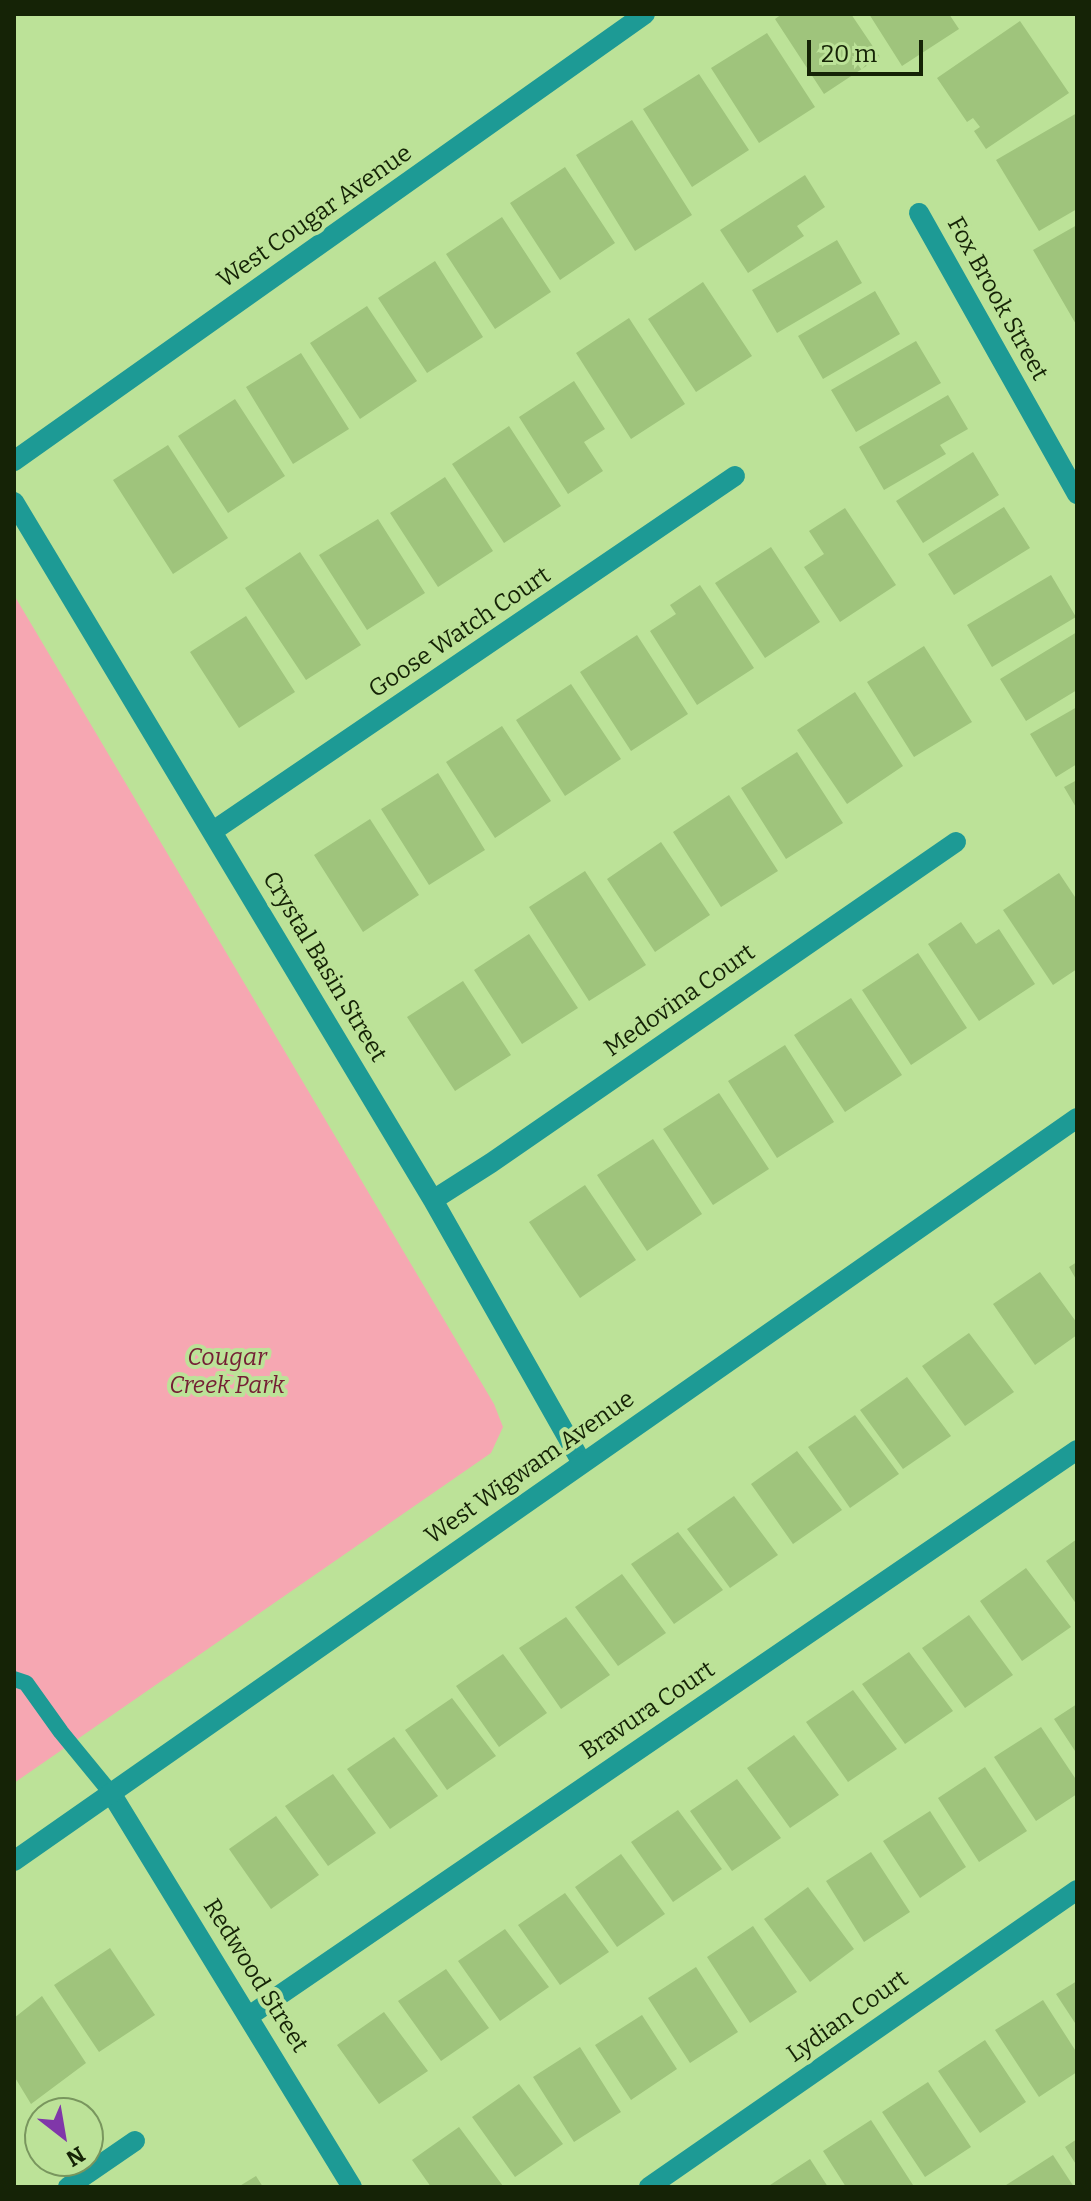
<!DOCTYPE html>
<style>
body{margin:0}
#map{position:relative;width:1091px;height:2201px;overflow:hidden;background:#bce298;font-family:Bitter,serif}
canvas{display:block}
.frame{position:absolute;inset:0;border:16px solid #152306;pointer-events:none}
.north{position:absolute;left:24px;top:2097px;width:80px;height:80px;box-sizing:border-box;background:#bce298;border:2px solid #79965e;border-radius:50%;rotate:149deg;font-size:22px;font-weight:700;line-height:32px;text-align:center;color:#152306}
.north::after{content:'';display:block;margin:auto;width:28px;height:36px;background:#8037a9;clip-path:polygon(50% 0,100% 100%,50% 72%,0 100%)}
.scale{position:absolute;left:807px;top:40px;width:116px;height:36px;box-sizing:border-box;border:4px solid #152306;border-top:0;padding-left:10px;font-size:24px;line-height:28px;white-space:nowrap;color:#152306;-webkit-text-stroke:6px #bce298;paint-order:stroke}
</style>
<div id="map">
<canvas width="1091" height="2201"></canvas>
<div class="frame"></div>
<div class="north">N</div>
<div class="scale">20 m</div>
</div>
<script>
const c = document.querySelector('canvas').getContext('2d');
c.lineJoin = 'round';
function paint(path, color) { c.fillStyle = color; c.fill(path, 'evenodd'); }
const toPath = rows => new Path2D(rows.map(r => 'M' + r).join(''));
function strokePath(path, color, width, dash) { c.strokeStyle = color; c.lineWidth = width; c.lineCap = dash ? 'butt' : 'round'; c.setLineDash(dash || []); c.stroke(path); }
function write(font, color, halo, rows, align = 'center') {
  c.font = font + ' Bitter,serif'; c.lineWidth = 8; c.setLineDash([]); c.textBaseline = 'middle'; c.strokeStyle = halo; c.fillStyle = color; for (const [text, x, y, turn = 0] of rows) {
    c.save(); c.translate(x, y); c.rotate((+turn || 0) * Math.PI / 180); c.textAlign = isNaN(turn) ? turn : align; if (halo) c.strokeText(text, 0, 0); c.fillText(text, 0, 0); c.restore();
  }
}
paint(toPath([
 [14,595,494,1404,503,1427,491,1453,14,1783]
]), '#f6a7b2');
paint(toPath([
 [782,14,851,14,880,57,824,94,775,19],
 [869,14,949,14,959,29,902,66],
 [1020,21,1069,93,986,149,974,131,980,127,973,118,967,122,937,78],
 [767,33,815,107,759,143,711,68],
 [699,74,749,150,692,187,643,109],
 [1077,113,1077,209,1039,231,996,160],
 [632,120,692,215,635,251,576,155],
 [565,167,615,243,560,280,510,203],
 [805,175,825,207,797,226,804,236,748,273,720,230],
 [502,217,551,292,495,329,446,254],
 [1077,225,1077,326,1033,250],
 [837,240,862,283,777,333,752,290],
 [435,261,483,337,427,373,378,298],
 [703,282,752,356,696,392,648,319],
 [875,291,900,334,823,379,798,336],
 [367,306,417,381,360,419,310,343],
 [629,318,685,404,631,439,576,353],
 [916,341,941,383,856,432,831,390],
 [301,353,349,429,293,464,246,387],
 [574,381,605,429,584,442,603,471,568,494,519,417],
 [948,395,968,429,940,445,946,454,884,490,859,447],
 [235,399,285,476,228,513,178,436],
 [509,426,561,506,504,543,452,464],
 [168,445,228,538,173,574,113,480],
 [973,452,999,495,923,543,896,501],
 [445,477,493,551,438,587,390,513],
 [1004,507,1030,548,954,595,928,554],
 [845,508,896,585,840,622,804,567,824,554,809,531],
 [378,519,425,593,367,630,319,555],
 [771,547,820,622,765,658,715,583],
 [300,552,361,645,306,680,245,588],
 [1051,575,1076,617,992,667,967,625],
 [700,585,754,668,697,705,650,631,676,614,670,605],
 [246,616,295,692,239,728,190,652],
 [1077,632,1077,690,1026,721,1000,679],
 [637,635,688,714,631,751,580,672],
 [924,646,972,722,914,757,867,682],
 [571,684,621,759,565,796,516,720],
 [855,692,903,766,847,804,797,730],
 [1077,707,1077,764,1056,777,1030,734],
 [502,726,551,801,495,838,446,762],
 [797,752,843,823,786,859,741,788],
 [438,773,485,850,429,885,381,809],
 [1077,780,1077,809,1064,787],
 [729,795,778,871,721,907,673,832],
 [370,819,419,895,363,932,314,855],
 [661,842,710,915,655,952,607,879],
 [585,871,646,965,589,1001,529,907],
 [1059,873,1077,900,1077,969,1053,985,1003,910],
 [961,922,976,944,999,929,1035,984,979,1021,928,944],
 [529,934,578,1008,522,1044,474,970],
 [918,953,967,1028,911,1065,862,990],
 [463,981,511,1055,455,1091,407,1017],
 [851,998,902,1075,845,1112,794,1035],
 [785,1045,834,1122,777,1158,728,1081],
 [719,1093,769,1169,713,1205,663,1129],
 [653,1139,702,1214,647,1251,597,1175],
 [585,1185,636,1260,580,1298,529,1222],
 [1077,1262,1077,1281,1069,1267],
 [1040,1272,1077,1323,1077,1335,1035,1365,993,1304],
 [969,1333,1014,1392,965,1426,922,1366],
 [907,1377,951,1436,903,1469,860,1410],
 [855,1415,899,1474,850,1508,808,1447],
 [797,1451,842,1510,793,1544,751,1484],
 [734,1496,778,1555,730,1588,687,1529],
 [678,1532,723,1590,674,1624,631,1564],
 [1077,1539,1077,1605,1046,1561],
 [1026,1568,1071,1627,1022,1661,980,1601],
 [622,1574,666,1633,618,1666,575,1607],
 [969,1615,1013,1675,965,1708,922,1648],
 [566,1617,610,1675,561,1709,519,1648],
 [909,1652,953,1711,905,1744,862,1684],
 [503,1654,547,1713,499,1747,456,1686],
 [853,1690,897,1749,848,1782,806,1722],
 [452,1698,496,1756,447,1790,405,1730],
 [1077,1704,1077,1754,1054,1719],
 [1041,1727,1077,1781,1077,1794,1036,1821,994,1757],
 [794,1735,839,1795,790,1828,747,1768],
 [394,1737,438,1796,390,1829,347,1769],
 [985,1767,1027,1831,979,1862,938,1798],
 [333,1774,376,1833,328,1866,285,1806],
 [737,1779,781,1838,732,1871,690,1811],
 [678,1810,722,1869,673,1902,631,1842],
 [930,1811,966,1867,920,1898,883,1841],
 [276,1816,319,1875,271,1909,229,1849],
 [871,1852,910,1912,864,1942,826,1881],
 [621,1854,665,1914,617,1947,575,1887],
 [808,1887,854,1949,810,1982,764,1919],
 [565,1893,609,1952,560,1985,518,1925],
 [753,1926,797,1992,750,2023,707,1957],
 [505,1929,549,1987,500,2021,458,1961],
 [110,1948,155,2015,99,2052,54,1985],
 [696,1967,738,2032,690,2063,648,1998],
 [446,1969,489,2028,441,2061,398,2001],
 [1077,1981,1077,2026,1056,1994],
 [42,1996,86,2063,31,2104,14,2076,14,2018],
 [1043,2000,1077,2053,1077,2072,1039,2097,995,2030],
 [384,2012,428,2071,379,2104,337,2045],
 [642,2015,677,2069,631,2100,595,2045],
 [985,2040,1026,2102,980,2133,938,2071],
 [580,2047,621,2112,574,2142,533,2077],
 [928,2082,971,2147,925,2177,882,2112],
 [519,2084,563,2144,515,2177,472,2117],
 [871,2120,913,2185,909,2187,846,2187,823,2151],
 [459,2127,503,2186,431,2187,412,2160],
 [1077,2139,1077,2166,1065,2147],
 [1053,2155,1074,2187,1003,2187],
 [810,2159,828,2187,767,2187],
 [256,2176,263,2187,238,2187]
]), '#9fc47c');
strokePath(toPath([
 [14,1679,26,1683,61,1732,111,1793]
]), '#1d9a95', 16);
strokePath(toPath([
 [919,213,1077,494],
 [14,461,645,14],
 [14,502,433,1200,582,1463],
 [213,831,735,476],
 [433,1200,491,1163,956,842],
 [111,1793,352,2187],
 [249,2016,1077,1450],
 [68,2187,135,2141],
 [649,2187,1077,1890]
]), '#1d9a95', 20);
strokePath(toPath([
 [14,1861,1077,1118]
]), '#1d9a95', 20);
write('24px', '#152306', '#bce298', [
 ["West Cougar Avenue",315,217,-35],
 ["Fox Brook Street",997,299,61],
 ["Goose Watch Court",460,633,-34],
 ["Crystal Basin Street",324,967,59],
 ["Medovina Court",680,1001,-35],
 ["West Wigwam Avenue",530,1468,-35],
 ["Bravura Court",648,1711,-34],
 ["Redwood Street",255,1976,58],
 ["Lydian Court",848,2017,-35]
]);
write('italic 24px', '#741f34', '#bce298', [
 ["Cougar",227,1358],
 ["Creek Park",227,1386]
]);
</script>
